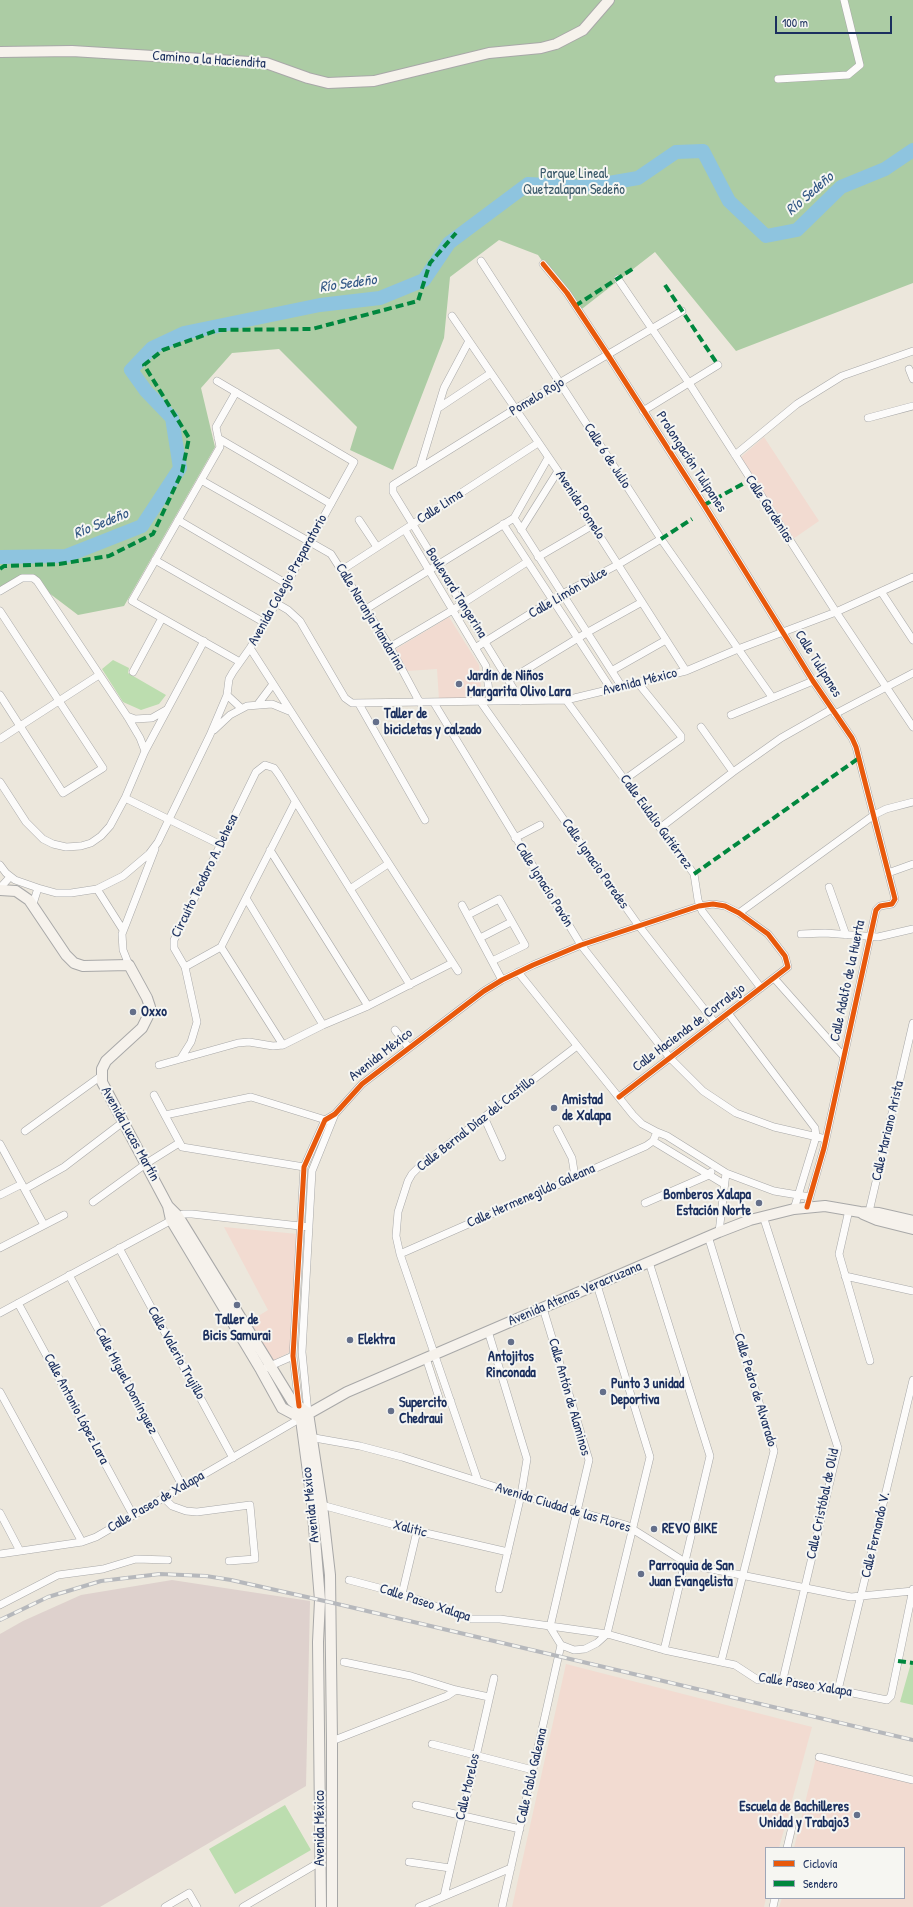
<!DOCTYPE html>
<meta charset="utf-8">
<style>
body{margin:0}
#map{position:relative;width:913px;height:1907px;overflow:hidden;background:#ece7dc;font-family:"Patrick Hand",sans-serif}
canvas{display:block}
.legend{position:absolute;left:765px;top:1847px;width:140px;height:52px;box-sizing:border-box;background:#f6f6f2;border:1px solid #9ea6b7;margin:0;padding:5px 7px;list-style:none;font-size:12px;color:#1b2f5e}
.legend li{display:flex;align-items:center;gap:8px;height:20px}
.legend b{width:20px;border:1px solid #9ea6b7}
.scale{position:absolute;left:775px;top:16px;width:117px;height:18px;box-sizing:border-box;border:2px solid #1b2f5e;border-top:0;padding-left:5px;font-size:12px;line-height:14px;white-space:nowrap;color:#1b2f5e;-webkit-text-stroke:3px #f6f6f2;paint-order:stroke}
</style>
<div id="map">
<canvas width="913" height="1907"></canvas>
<ul class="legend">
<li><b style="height:5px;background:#e8590c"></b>Ciclovía</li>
<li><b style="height:5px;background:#00873e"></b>Sendero</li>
</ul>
<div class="scale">100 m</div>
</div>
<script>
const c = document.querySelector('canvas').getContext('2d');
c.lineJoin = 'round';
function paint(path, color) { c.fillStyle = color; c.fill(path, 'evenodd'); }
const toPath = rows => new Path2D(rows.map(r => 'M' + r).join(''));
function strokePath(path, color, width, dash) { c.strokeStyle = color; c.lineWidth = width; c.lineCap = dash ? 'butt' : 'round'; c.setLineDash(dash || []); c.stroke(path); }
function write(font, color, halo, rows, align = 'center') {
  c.font = font + ' "Patrick Hand",sans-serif'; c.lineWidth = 4; c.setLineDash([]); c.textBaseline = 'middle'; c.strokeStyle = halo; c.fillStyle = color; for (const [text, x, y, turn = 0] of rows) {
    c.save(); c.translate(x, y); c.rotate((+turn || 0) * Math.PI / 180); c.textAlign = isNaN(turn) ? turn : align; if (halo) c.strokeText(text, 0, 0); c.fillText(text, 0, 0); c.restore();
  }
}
paint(toPath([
 [764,437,819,521,793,539,741,457],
 [449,617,479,665,482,699,439,700,437,669,407,671,396,649],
 [224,1227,298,1234,290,1352,271,1362,247,1323,268,1310],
 [566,1664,812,1727,779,1848,766,1848,766,1898,764,1907,512,1907],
 [816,1758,913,1782,913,1907,779,1907,782,1898,904,1898,904,1848,794,1848]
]), '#f2dbd1');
paint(toPath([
 [172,1580,310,1601,306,1786,100,1907,0,1907,0,1634,23,1621,81,1595]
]), '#ded1cd');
paint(toPath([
 [113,660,129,668,128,673,166,695,159,704,141,710,123,702,102,669],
 [911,1663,913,1663,913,1705,900,1702],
 [285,1805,311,1850,235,1894,209,1849]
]), '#bcddaf');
paint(toPath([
 [0,0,913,0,913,283,736,351,655,252,578,312,538,255,499,240,450,277,444,338,393,470,350,450,357,427,279,349,232,353,201,388,215,447,124,606,78,615,49,593,30,575,0,594]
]), '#accca4');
strokePath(toPath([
 [0,557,66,556,142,526,180,468,172,418,146,391,131,370,152,348,184,333,320,305,380,298,424,280,449,243,528,184,586,187,638,178,676,152,703,151,729,201,766,236,797,230,841,187,885,169,913,150]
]), '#8ec4df', 14);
const street = toPath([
 [778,79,848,75,860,65,844,0],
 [481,261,661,539,772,697],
 [543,264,567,293,608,355,704,505,813,681,852,738,856,747,895,899,892,904,880,906,876,910,824,1148,807,1207],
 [618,279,689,383,836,612,913,727],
 [452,316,558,471,686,671],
 [909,369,913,379],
 [236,392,216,427,220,447,132,601,240,662],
 [440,407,491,373],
 [643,411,718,365],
 [868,418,913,406],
 [218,438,331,504],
 [735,455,797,404,842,376,913,351],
 [420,467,444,388,469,341],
 [201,480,331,554,390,647,420,703],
 [514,518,622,687],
 [178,520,287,584],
 [359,520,377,547],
 [503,524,611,689],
 [405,530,486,666,490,701],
 [521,530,558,471],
 [538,557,593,525],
 [155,560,265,623],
 [342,570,538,443],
 [0,591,22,578,33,578,37,581,127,716,140,738,145,751],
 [882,593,913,640],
 [276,603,288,610,300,621,345,698,352,703,566,700,686,671,738,649,836,612,913,577],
 [366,609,514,518,548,458],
 [0,611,103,768,63,793,0,695],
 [390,647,451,611,527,562],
 [250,648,458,971],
 [475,648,562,594,619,564,661,539],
 [613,670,666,640],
 [133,672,162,618],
 [509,680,588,632,642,602],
 [227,695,241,708],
 [566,700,694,874,698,900,702,911,761,988],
 [480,701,639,926,715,1023],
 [521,701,393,492,393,485,515,409,682,311],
 [434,703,581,945,670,1058,703,1091,736,1113,774,1127,826,1139],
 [258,704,273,684],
 [359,704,425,820],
 [835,714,913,673],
 [731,715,813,681],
 [127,716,135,719,152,718,166,710],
 [701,727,733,772],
 [214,730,230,715,247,706,272,704,289,711],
 [0,739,99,675],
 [624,780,681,739,681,736,638,683],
 [0,782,26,822,43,839,53,844,66,847,81,846,91,843,101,836,110,826,125,798,145,751,204,641],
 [125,798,221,845],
 [660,828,733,772,781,738,832,709],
 [515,838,540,825],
 [270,850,368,1006],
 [0,865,6,873,15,880,38,888,56,893,71,893,97,889,123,876,149,854,158,842,210,735,227,695,229,679,233,672,250,648,265,623,354,462,217,381],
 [888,873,913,864],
 [829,887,846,935],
 [0,888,10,877],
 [97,889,123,930],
 [350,889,388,864],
 [246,898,323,1025],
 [33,904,38,888],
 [462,905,502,980],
 [739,913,874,815,886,809,913,802],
 [468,915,499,899,525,945,492,961],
 [801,934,825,933,878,937,913,929],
 [480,938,511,922],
 [221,947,283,1045],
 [129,965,123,950,122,934,155,849],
 [185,967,221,947,295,802],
 [518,972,633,1115,642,1124,657,1132,667,1136,726,1173,774,1191,810,1197],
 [774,978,844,1057],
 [728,1013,815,1128,816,1137,794,1209],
 [395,1030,409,1048],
 [181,1058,191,1042,197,1022,185,967,174,948,174,940,256,772,265,765,274,768,279,775,410,985],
 [159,1065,238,1043,249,1042,273,1046,283,1045,323,1025,368,1006,452,963],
 [154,1095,182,1147,304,1167],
 [165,1115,251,1097,329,1121],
 [484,1117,502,1157],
 [557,1129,572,1158,575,1177],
 [25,1131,101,1076],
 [653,1141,724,1184],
 [0,1144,44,1225],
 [25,1189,64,1167,123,1122],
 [0,1195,22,1184],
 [93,1202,147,1163,179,1143],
 [645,1203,709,1175,711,1172],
 [849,1210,839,1254,870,1361],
 [763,1216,838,1448,783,1679],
 [868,1216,913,1023],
 [719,1232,726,1173],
 [708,1236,774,1451,721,1662],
 [0,1248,64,1215],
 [119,1248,233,1458],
 [400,1254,646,1146,653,1141,657,1132],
 [649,1262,710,1456,664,1650],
 [69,1275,183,1487],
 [845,1276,913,1291],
 [18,1303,133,1515],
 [543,1308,589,1460,550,1627,561,1645,574,1650,585,1649,597,1643,607,1634,650,1457,597,1285],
 [0,1313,183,1214,192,1214,309,1227],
 [488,1331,527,1459,521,1495,499,1589],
 [426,1358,441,1404,451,1401],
 [261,1370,293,1356],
 [0,1392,82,1542],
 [299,1406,293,1356,304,1167,325,1120,335,1114,362,1084,484,991,502,980,533,965,581,945,699,906,713,904,725,906,739,913,768,934,785,956,788,967,619,1097],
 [308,1413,302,1352,312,1171,335,1114],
 [309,1437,360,1446,402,1457,521,1495,626,1525,680,1559,691,1565,851,1597,913,1591],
 [478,1481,400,1254,396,1236,398,1212,408,1181,412,1174,419,1167,577,1046],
 [164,1498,172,1506,186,1511,197,1512,250,1505,255,1559,229,1561],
 [318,1504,417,1531,508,1552],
 [0,1513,20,1551],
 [0,1554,82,1542,96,1537,301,1418],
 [349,1580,402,1594,471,1619,500,1619,607,1634,664,1650,735,1665,758,1680,783,1679,809,1687,838,1690,887,1700,891,1696,913,1589],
 [402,1594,417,1531],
 [0,1605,58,1575,103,1569,136,1559,168,1560],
 [344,1662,411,1676,456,1690,489,1697],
 [838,1690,913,1380],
 [337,1739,447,1696,456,1690],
 [432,1744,533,1770],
 [819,1757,913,1780],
 [416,1805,520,1829],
 [787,1848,792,1827],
 [409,1862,450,1868],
 [444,1896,494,1678],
 [165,1907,189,1893,197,1907],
 [243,1907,320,1862],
 [419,1907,511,1868],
 [502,1907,561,1645],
 [773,1907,775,1898]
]);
const secondary = toPath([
 [0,52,72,51,266,63,308,78,328,83,374,81,489,53,541,48,556,44,583,30,609,0],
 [0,890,16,891,29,900,66,955,74,963,83,966,129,965,147,998,150,1007,149,1014,142,1028,106,1061,102,1069,102,1082,168,1206,178,1216,292,1401,308,1413,322,1505,330,1575,332,1742,332,1907],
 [168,1206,171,1220,261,1370,282,1408,301,1418,347,1392,719,1232,750,1220,794,1209,825,1206,860,1212,879,1213,913,1221],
 [863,1214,877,1220,913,1229],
 [300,1412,312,1502,320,1600,318,1642,321,1907]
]);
strokePath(street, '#a8a8a8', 8);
strokePath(secondary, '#a8a8a8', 12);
strokePath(street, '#fcfbfa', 7);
strokePath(secondary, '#f6f2ec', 10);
const rail = toPath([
 [0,1620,48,1597,101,1581,160,1574,206,1576,231,1580,329,1602,913,1740]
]);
strokePath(rail, '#b6b8bc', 4);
strokePath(rail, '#f6f6f2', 2.5, [8]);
strokePath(toPath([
 [665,285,718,365],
 [575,306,634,268],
 [704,505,750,480],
 [661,539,692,519],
 [0,569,4,566,59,564,109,556,153,534,182,472,189,438,144,365,163,350,218,330,312,329,418,301,430,263,456,233],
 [694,874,859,758],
 [898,1661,913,1663]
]), '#00873e', 4, [8, 4]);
strokePath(toPath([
 [543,264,567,293,608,355,704,505,813,681,852,738,856,747,895,899,892,904,880,906,876,910,824,1148,807,1207],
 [299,1406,293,1356,304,1167,325,1120,335,1114,362,1084,484,991,502,980,533,965,581,945,699,906,713,904,725,906,739,913,768,934,785,956,788,967,619,1097]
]), '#e8590c', 5);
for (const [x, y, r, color] of [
 [459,684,4,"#646f8a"],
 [376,722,4,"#646f8a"],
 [133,1012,4,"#646f8a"],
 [554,1108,4,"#646f8a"],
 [759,1203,4,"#646f8a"],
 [237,1305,4,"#646f8a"],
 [350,1340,4,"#646f8a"],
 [511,1342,4,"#646f8a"],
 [603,1392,4,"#646f8a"],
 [391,1411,4,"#646f8a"],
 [654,1529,4,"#646f8a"],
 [641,1574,4,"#646f8a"],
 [857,1815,4,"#646f8a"]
]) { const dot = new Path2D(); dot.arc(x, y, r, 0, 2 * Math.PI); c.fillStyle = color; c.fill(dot); strokePath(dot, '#f6f6f2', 1.5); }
write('14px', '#1b2f5e', '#f6f6f2', [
 ["Camino a la Haciendita",209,60,4],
 ["Pomelo Rojo",537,397,-31],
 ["Calle 6 de Julio",607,456,57],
 ["Prolongación Tulipanes",691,462,57],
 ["Avenida Pomelo",580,505,57],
 ["Calle Lima",440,507,-33],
 ["Calle Gardenias",769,509,57],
 ["Avenida Colegio Preparatorio",288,580,-61],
 ["Boulevard Tangerina",456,593,58],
 ["Calle Limón Dulce",568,593,-30],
 ["Calle Naranja Mandarina",370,617,59],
 ["Calle Tulipanes",818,664,58],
 ["Avenida México",640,682,-14],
 ["Calle Eulalio Gutiérrez",656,822,54],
 ["Calle Ignacio Paredes",595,864,55],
 ["Circuito Teodoro A. Dehesa",205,876,-64],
 ["Calle Ignacio Pavón",544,885,58],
 ["Calle Adolfo de la Huerta",848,981,-78],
 ["Calle Hacienda de Corralejo",689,1028,-37],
 ["Avenida México",381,1055,-38],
 ["Calle Bernal Díaz del Castillo",476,1124,-38],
 ["Calle Mariano Arista",888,1131,-77],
 ["Avenida Lucas Martín",130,1134,61],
 ["Calle Hermenegildo Galeana",531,1196,-24],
 ["Avenida Atenas Veracruzana",575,1294,-23],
 ["Calle Valerio Trujillo",176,1353,61],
 ["Calle Miguel Domínguez",126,1381,62],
 ["Calle Pedro de Alvarado",755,1390,73],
 ["Calle Antón de Alaminos",569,1397,74],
 ["Calle Antonio López Lara",76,1409,62],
 ["Calle Paseo de Xalapa",156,1502,-30],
 ["Calle Cristóbal de Olid",823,1504,-78],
 ["Avenida México",311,1505,-96],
 ["Avenida Ciudad de las Flores",563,1508,17],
 ["Xalitic",410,1529,15],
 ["Calle Fernando V.",876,1535,-77],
 ["Calle Paseo Xalapa",425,1603,18],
 ["Calle Paseo Xalapa",805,1685,9],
 ["Calle Pablo Galeana",532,1776,-77],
 ["Calle Morelos",468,1787,-77],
 ["Avenida México",320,1828,-90]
]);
write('14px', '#395869', '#f6f6f2', [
 ["Parque Lineal",574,174],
 ["Quetzalapan Sedeño",574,190]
]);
write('bold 14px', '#1b2f5e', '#f6f6f2', [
 ["Jardín de Niños",467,676],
 ["Margarita Olivo Lara",467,692],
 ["Taller de",384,714],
 ["bicicletas y calzado",384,730],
 ["Oxxo",141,1012],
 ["Amistad",562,1100],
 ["de Xalapa",562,1116],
 ["Bomberos Xalapa",751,1195,"right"],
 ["Estación Norte",751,1211,"right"],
 ["Taller de",237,1320,"center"],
 ["Bicis Samurai",237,1336,"center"],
 ["Elektra",358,1340],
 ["Antojitos",511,1357,"center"],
 ["Rinconada",511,1373,"center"],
 ["Punto 3 unidad",611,1384],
 ["Deportiva",611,1400],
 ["Supercito",399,1403],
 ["Chedraui",399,1419],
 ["REVO BIKE",662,1529],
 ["Parroquia de San",649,1566],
 ["Juan Evangelista",649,1582],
 ["Escuela de Bachilleres",849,1807,"right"],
 ["Unidad y Trabajo3",849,1823,"right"]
], 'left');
write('italic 15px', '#325785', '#f6f6f2', [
 ["Río Sedeño",810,194,-41],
 ["Río Sedeño",348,284,-8],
 ["Río Sedeño",101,524,-22]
]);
</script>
